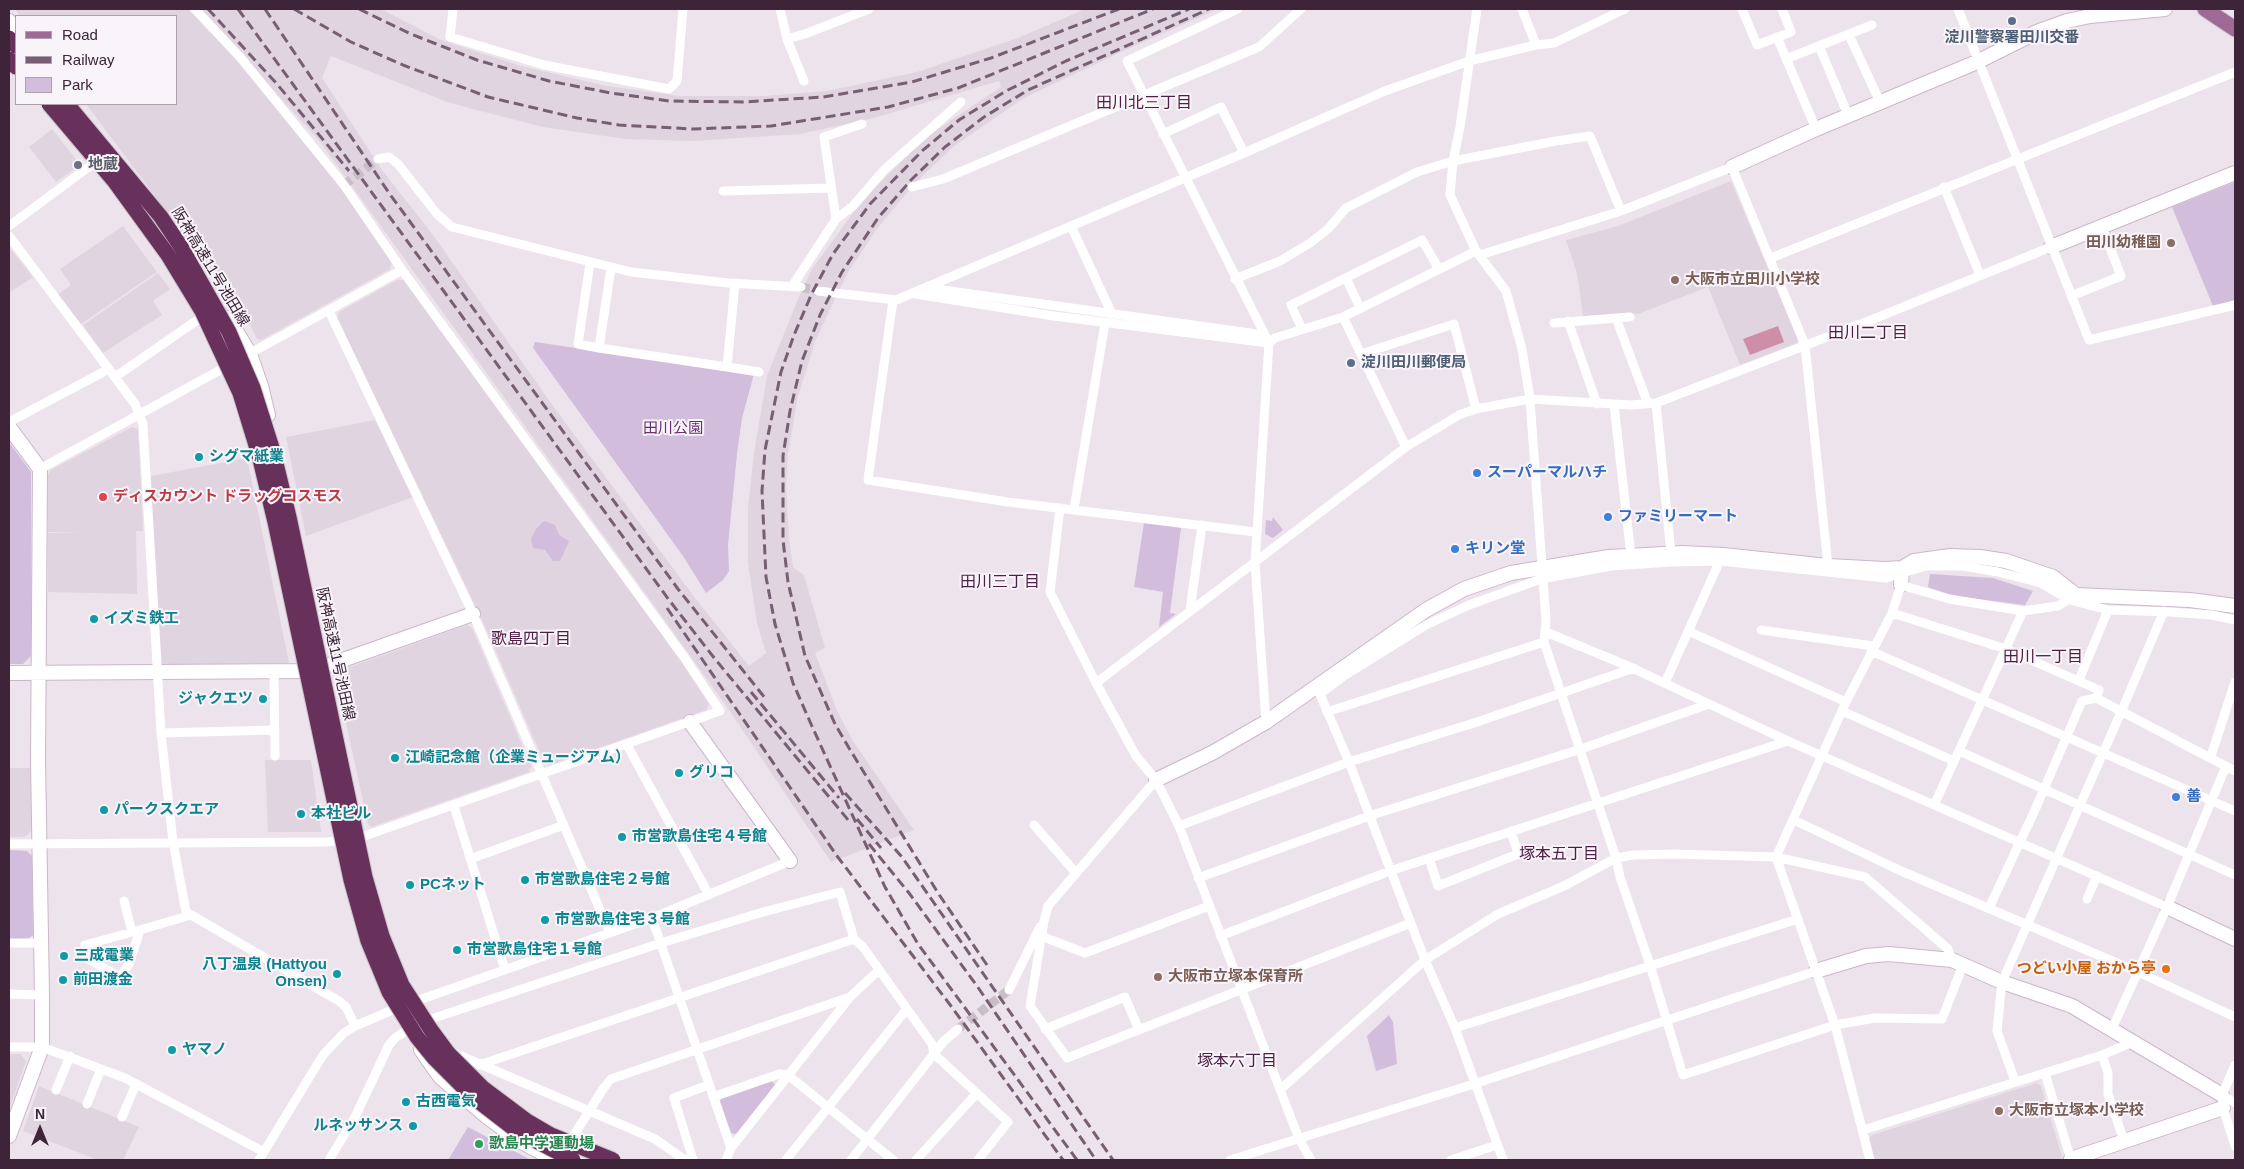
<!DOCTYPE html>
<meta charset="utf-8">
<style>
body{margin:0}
#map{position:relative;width:2244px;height:1169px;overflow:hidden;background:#ece3ec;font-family:Arial,sans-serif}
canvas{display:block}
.frame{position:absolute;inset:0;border:10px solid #3d2439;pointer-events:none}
.legend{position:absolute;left:15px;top:15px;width:162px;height:90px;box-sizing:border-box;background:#f8f4f9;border:1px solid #ada1ac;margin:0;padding:6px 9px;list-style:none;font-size:15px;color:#3d2439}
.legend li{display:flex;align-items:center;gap:10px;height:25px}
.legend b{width:25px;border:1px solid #ada1ac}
.north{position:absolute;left:15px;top:1104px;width:50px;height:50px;-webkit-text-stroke:4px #f8f4f9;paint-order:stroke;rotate:0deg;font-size:14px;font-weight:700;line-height:20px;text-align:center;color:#3d2439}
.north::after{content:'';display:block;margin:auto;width:18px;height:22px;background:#3d2439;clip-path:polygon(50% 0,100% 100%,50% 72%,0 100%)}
</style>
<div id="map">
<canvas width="2244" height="1169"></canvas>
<div class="frame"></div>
<ul class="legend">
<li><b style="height:6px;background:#a06a96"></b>Road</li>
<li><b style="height:6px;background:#785e74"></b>Railway</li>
<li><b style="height:14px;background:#d3bddc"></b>Park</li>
</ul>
<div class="north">N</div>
</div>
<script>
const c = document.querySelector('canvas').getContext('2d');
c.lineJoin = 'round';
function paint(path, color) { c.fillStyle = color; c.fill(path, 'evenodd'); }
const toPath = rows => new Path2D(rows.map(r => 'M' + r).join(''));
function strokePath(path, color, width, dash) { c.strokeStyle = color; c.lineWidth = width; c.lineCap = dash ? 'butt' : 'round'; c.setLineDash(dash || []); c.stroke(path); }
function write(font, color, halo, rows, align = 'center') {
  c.font = font + ' Arial,"Noto Sans JP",sans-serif'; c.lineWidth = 4; c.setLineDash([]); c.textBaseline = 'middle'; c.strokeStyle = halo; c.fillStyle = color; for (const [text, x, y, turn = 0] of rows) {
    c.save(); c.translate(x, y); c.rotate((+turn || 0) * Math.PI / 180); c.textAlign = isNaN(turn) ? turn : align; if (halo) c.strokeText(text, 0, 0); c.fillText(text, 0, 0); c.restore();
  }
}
paint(toPath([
 [15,9,188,9,236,60,338,184,392,261,390,269,261,340,257,339,248,320,86,104,176,104,176,16,20,16],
 [201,9,381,9,441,40,521,66,607,86,679,96,764,96,827,91,917,72,1018,38,1085,9,1218,9,1123,51,1024,98,954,146,915,183,876,230,847,274,816,339,798,396,788,454,786,485,789,539,793,567,804,575,825,648,815,653,838,713,853,741,914,830,831,862,727,707,357,193,321,143],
 [331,56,450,103,543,127,625,139,693,141,800,134,874,118,999,81,1001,87,929,135,864,198,812,269,798,299,767,376,754,453,748,507,748,563,757,623,766,653,749,666,695,598,553,406,433,235,382,170,322,78],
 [52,129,79,163,76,165,77,167,56,182,29,147],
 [1731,181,1798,340,1797,343,1740,365,1708,287,1638,314,1583,316,1577,273,1566,240,1618,226],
 [123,226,157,272,81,324,57,295,71,285,60,269],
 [9,247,33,277,9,293],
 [158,273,170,289,153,301,162,315,103,353,83,325],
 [397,280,404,280,680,660,709,704,706,710,550,765,544,762,484,624,337,318,339,312],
 [375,420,413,497,306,536,286,437],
 [132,427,138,429,143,531,136,531,137,594,48,592,48,533,82,532,48,532,48,475,51,470],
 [247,458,289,663,158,666,151,476],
 [467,625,472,628,531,766,529,772,371,827,368,824,336,676,339,671],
 [265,760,311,760,321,832,268,832],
 [9,768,31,768,32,830,25,837,9,837],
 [9,1054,20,1054,26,1061,9,1110],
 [2036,1083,2041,1086,2063,1160,1875,1160,1868,1141,1872,1135],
 [39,1086,139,1127,123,1160,98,1160,23,1131]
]), '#e0d4e0');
paint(toPath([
 [2235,182,2235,302,2213,306,2172,207],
 [535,342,754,374,742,418,737,454,728,545,729,571,723,580,706,593,683,556,533,348],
 [9,442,31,472,31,656,23,664,9,664],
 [1273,517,1283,530,1273,538,1265,534,1266,520,1272,521],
 [544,521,555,525,559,535,569,541,560,561,553,561,545,550,533,548,531,539,536,529],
 [1144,523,1181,528,1170,613,1176,614,1159,627,1163,592,1134,587],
 [1930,574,1993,578,2033,591,2025,605,1954,596,1928,587],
 [9,850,27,851,32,856,33,935,28,939,9,939],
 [1389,1015,1393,1022,1397,1064,1376,1071,1367,1036],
 [772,1081,775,1085,736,1134,731,1133,720,1101,723,1096],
 [468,1127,531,1160,448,1160]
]), '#d3bddc');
paint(toPath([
 [1778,326,1784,342,1750,355,1743,339]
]), '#cf8ea8');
strokePath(toPath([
 [344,185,378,159],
 [801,287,818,291],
 [958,1029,1009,990]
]), '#c9bdc8', 9, [9, 4.5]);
const secondary = toPath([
 [9,21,16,31],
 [1732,167,1816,129,1977,62,2039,31,2067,21,2090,16,2165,9],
 [2051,247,2235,173],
 [228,318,250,354,261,386,268,415],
 [9,427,40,469,38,761,42,995,42,1047,9,1136],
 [1901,585,1902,568,1914,561,1950,556,1980,557,2006,561,2053,577,2076,595,2190,600,2235,606],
 [9,673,305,671,323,667,473,614],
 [690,722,790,861],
 [1156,780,1212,753,1266,722,1426,610,1464,589,1511,573,1609,557,1682,553,1723,555,1828,566,1885,569,1902,568],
 [2167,907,2235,939],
 [1816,971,1866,956,1889,954,1952,960,2002,982,2072,1006,2222,1095],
 [421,1050,440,1077,486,1116,520,1141,555,1160],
 [2071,1159,2223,1108]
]);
const primary = toPath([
 [2205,9,2235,29]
]);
const highway = toPath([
 [9,38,16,46],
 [9,59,16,67]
]);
strokePath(secondary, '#cbb7ca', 16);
strokePath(primary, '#c9c2c8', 17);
strokePath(highway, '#c9c2c8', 17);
strokePath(toPath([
 [453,9,450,37,544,65,669,89,677,81,683,9],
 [780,9,787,39,804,81],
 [1238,9,1127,61,1269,343,1255,563,1266,722],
 [1477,9,1460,127,1453,161,1450,195,1476,251,1506,291,1522,349,1530,399,1546,621,1544,642,1616,858,1620,877,1650,965,1683,1075,1835,1025,1875,1018,1942,1019,1963,965],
 [1522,9,1536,45],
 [1742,9,1757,45,1791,32,1782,9],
 [1958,9,2089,340,2235,305],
 [1849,35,1880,102],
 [1777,37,1816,129],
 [787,39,805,34,869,9],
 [1819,46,1848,115],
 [1786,59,1872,25],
 [1163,134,1221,107,1244,153],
 [378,159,389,157,398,164,437,214,452,227,631,272,728,283,801,287],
 [912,187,943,179,1259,47,1301,9],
 [1944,187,1980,275],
 [723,191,831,188],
 [836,219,853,206,885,169,961,102],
 [9,226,101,158],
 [1071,226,1112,314],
 [9,236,135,404,143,424,161,733,173,842,186,912,339,1001,346,1007,355,1026],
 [1480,255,1621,211,1732,167,1805,345,1828,566],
 [1771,258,2235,72],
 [590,263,578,344,599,348,611,268],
 [1346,278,1360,308],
 [1235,279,1280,261,1310,243,1328,229,1346,208,1417,172,1453,161,1556,141,1590,136,1621,211],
 [735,283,727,367,759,372],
 [793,285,836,219,824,137,862,124],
 [929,288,1264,335],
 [818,291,896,300,1244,153,1385,91,1469,61,1536,45,1554,43,1625,9],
 [915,294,1054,316,1269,343,1275,338,1343,317,1476,251],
 [2071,296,2121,276,2101,225],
 [893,300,868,480,1008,502,1255,532],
 [329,311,473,614,610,933],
 [1343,317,1406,447],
 [1616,318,1648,404],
 [1568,321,1597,404],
 [1554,323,1630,317],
 [1302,329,1291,305,1422,240,1439,269],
 [599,348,727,367],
 [1361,354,1454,324,1476,409],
 [247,355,402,270],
 [115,377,206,314],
 [1656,403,1671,554],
 [1614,404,1631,556],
 [9,422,109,369],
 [40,469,231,364],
 [1060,508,1050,592,1096,683,1136,756,1156,780,1179,826,1299,1139,1311,1160],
 [1074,509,1105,323],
 [1190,610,1202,525],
 [1892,613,2006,649,2099,690,2096,698],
 [1761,630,1873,646],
 [1688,631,1846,702],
 [1546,632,1628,666,1788,741,2167,907],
 [1871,651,2235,811],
 [274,671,275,756],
 [2079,680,2108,610],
 [1096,683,1406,447,1459,415,1476,409,1530,399,1631,405,1656,403,1866,322,2051,247],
 [1665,683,1721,558],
 [1318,690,1349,762,1425,960,1455,1028,1503,1160],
 [1320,694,1344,676,1426,625,1469,605,1541,579,1611,566,1671,562,1720,561,1886,578,1926,566,1963,566,1998,572,2041,583,2070,600,2108,610,2170,612,2212,615,2235,620],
 [1842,711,1954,761],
 [1327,712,1544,642],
 [161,733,275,730],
 [627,745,709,895],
 [1959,751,2235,875],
 [2211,756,2235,682],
 [1156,780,1048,906,1044,921,1030,1006,1067,1058,1411,923],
 [1935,803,2023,611],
 [454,806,505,970],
 [1794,820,1901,871,2138,972,2235,1017],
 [1034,825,1076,873],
 [1179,826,1349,762,1477,722,1634,668],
 [9,844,327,842,359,838,720,711,684,657,402,270,344,185,241,58,195,9],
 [1429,858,1438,886,1518,854,1511,831],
 [470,859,564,825],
 [1198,878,1369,816,1581,749,1709,704],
 [2087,899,2097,876],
 [124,901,132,932],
 [1989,908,2035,810,2082,701,2096,698,2235,771],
 [652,918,731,1148],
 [140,930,85,945,85,957,120,977,129,964,140,930,191,915],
 [1041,936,1085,953,1209,906],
 [1220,936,1390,871,1788,741],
 [9,943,42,943],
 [1009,990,1040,927],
 [9,994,42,995],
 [1455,1028,1798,919],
 [1045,1029,1125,997,1139,1030],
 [2112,1029,2167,907,2226,766],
 [9,1047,42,1047,125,1078,264,1152],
 [454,1053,655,1139,685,1160],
 [2102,1055,2108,1073,2108,1094,2124,1141],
 [479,1065,854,939],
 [2235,1065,2222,1095,2223,1108,2235,1146],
 [2045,1073,2071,1160],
 [2015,1081,1997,1031,2002,982,2122,710,2164,611],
 [1281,1089,1425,960,1498,914,1564,886,1616,858,1633,855,1675,854,1776,857,1865,877,1948,949,1952,960],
 [56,1090,70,1056],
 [2222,1095,2235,1103],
 [713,1097,779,1074,788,1075,893,1160],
 [87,1104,101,1069],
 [122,1117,136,1084],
 [1863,1130,2102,1055,2133,1042],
 [567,1146,603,1089,611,1079,850,997],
 [259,1160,323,1055,344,1033,355,1026,402,1006,652,918,790,861],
 [329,1160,355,1117,389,1045,395,1038,410,1028,434,1018,661,943,763,912,840,892,854,939,863,947,932,1044,934,1054,1008,1122,978,1160],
 [693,1160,674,1098,708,1085],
 [726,1160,731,1148,850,997,879,970],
 [786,1160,906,1010],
 [851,1160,944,1041,958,1029],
 [916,1160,977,1093],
 [1230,1160,1474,1084,1816,971],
 [1451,1160,1497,1145],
 [1870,1160,1835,1025,1776,857,1846,702,1892,613,1901,585,1949,599,2023,611,2058,606,2073,597]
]), '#fff', 9);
strokePath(secondary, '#fff', 14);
strokePath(primary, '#a06a96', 15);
strokePath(highway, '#68315b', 15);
strokePath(toPath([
 [208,9,277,84,349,171],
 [238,9,669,600,715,659,849,821],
 [265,9,389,193,678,589,765,698],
 [294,9,351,42,403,65,488,97,577,118,619,125,693,129,771,126,888,107,958,88,1153,9],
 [359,9,411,34,477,60,549,81,611,93,669,101,743,102,823,97,912,82,991,58,1119,9],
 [667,608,837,856,951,1006,1063,1160],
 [751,692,839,798],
 [845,793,902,857,1113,1160],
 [857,819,881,848],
 [869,844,909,893,977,986,1096,1160],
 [987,965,938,893,849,748,835,724,805,656,788,582,783,540,783,456,790,411,802,361,820,315,842,272,878,218,911,180,945,147,984,117,1028,90,1209,9],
 [1077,1160,918,944,885,887,811,724,793,683,775,624,766,577,762,491,765,450,781,372,794,335,812,293,833,254,870,204,922,151,959,120,1006,91,1066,61,1189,9]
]), '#785e74', 3, [10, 5]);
const highwayBridge = toPath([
 [49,104,115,182,168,255,202,311,240,393,259,455,275,522,351,880,368,941,389,992,417,1037,434,1058,473,1097,517,1131,573,1160],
 [67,104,161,217,181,247,229,332,253,388,273,451,289,517,365,877,382,936,402,985,431,1030,448,1053,483,1088,527,1121,551,1135,613,1160]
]);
strokePath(highwayBridge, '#c9c2c8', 17, []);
strokePath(highwayBridge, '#68315b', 15);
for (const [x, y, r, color] of [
 [2012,21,5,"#5c6f8a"],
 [78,165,5,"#6b7280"],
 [2171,243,5,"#8d6e63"],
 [1675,280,5,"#8d6e63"],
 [1351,363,5,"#5c6f8a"],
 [199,457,5,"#0f9aa8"],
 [1477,473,5,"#3f7fe0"],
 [103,497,5,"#e0444e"],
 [1608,517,5,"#3f7fe0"],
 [1455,549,5,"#3f7fe0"],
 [94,619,5,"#0f9aa8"],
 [263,699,5,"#0f9aa8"],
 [395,758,5,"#0f9aa8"],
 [679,773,5,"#0f9aa8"],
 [2176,797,5,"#3f7fe0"],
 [104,810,5,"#0f9aa8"],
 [301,814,5,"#0f9aa8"],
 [622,837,5,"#0f9aa8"],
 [525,880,5,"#0f9aa8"],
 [410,885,5,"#0f9aa8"],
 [545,920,5,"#0f9aa8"],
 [457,950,5,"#0f9aa8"],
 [64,956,5,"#0f9aa8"],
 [2166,969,5,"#e8710a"],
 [337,974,5,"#0f9aa8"],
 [1158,977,5,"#8d6e63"],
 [63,980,5,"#0f9aa8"],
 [172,1050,5,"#0f9aa8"],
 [406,1102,5,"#0f9aa8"],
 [1999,1111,5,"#8d6e63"],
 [413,1126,5,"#0f9aa8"],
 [479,1144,5,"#2e9e5b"]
]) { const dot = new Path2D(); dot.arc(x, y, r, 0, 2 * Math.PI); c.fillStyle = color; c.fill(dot); strokePath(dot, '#f8f4f9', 2); }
write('bold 15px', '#4e5e75', '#f8f4f9', [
 ["淀川警察署田川交番",2012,38],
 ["淀川田川郵便局",1361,363,"left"]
]);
write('bold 15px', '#5b616d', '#f8f4f9', [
 ["地蔵",88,165]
], 'left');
write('bold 15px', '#785e54', '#f8f4f9', [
 ["田川幼稚園",2161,243,"right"],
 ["大阪市立田川小学校",1685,280],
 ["大阪市立塚本保育所",1168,977],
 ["大阪市立塚本小学校",2009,1111]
], 'left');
write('15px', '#3d2439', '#f8f4f9', [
 ["阪神高速11号池田線",210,267,59],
 ["阪神高速11号池田線",335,654,78]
]);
write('15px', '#662f72', '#f8f4f9', [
 ["田川公園",673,429]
]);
write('bold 15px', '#0d838f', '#f8f4f9', [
 ["シグマ紙業",209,457],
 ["イズミ鉄工",104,619],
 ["ジャクエツ",253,699,"right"],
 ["江崎記念館（企業ミュージアム）",405,758],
 ["グリコ",689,773],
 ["パークスクエア",114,810],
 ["本社ビル",311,814],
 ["市営歌島住宅４号館",632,837],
 ["市営歌島住宅２号館",535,880],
 ["PCネット",420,885],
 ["市営歌島住宅３号館",555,920],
 ["市営歌島住宅１号館",467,950],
 ["三成電業",74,956],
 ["八丁温泉 (Hattyou",327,965,"right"],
 ["Onsen)",327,982,"right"],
 ["前田渡金",73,980],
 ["ヤマノ",182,1050],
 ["古西電気",416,1102],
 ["ルネッサンス",403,1126,"right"]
], 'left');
write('bold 15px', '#366cbe', '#f8f4f9', [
 ["スーパーマルハチ",1487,473],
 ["ファミリーマート",1618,517],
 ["キリン堂",1465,549],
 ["善",2186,797]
], 'left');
write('bold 15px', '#be3a42', '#f8f4f9', [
 ["ディスカウント ドラッグコスモス",113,497]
], 'left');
write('bold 15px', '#c56008', '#f8f4f9', [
 ["つどい小屋 おから亭",2156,969]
], 'right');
write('bold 15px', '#27864d', '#f8f4f9', [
 ["歌島中学運動場",489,1144]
], 'left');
write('16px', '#4e2045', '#f8f4f9', [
 ["田川北三丁目",1144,104],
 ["田川二丁目",1868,334],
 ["田川三丁目",1000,583],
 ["歌島四丁目",531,640],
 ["田川一丁目",2043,658],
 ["塚本五丁目",1559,855],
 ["塚本六丁目",1237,1062]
]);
</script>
